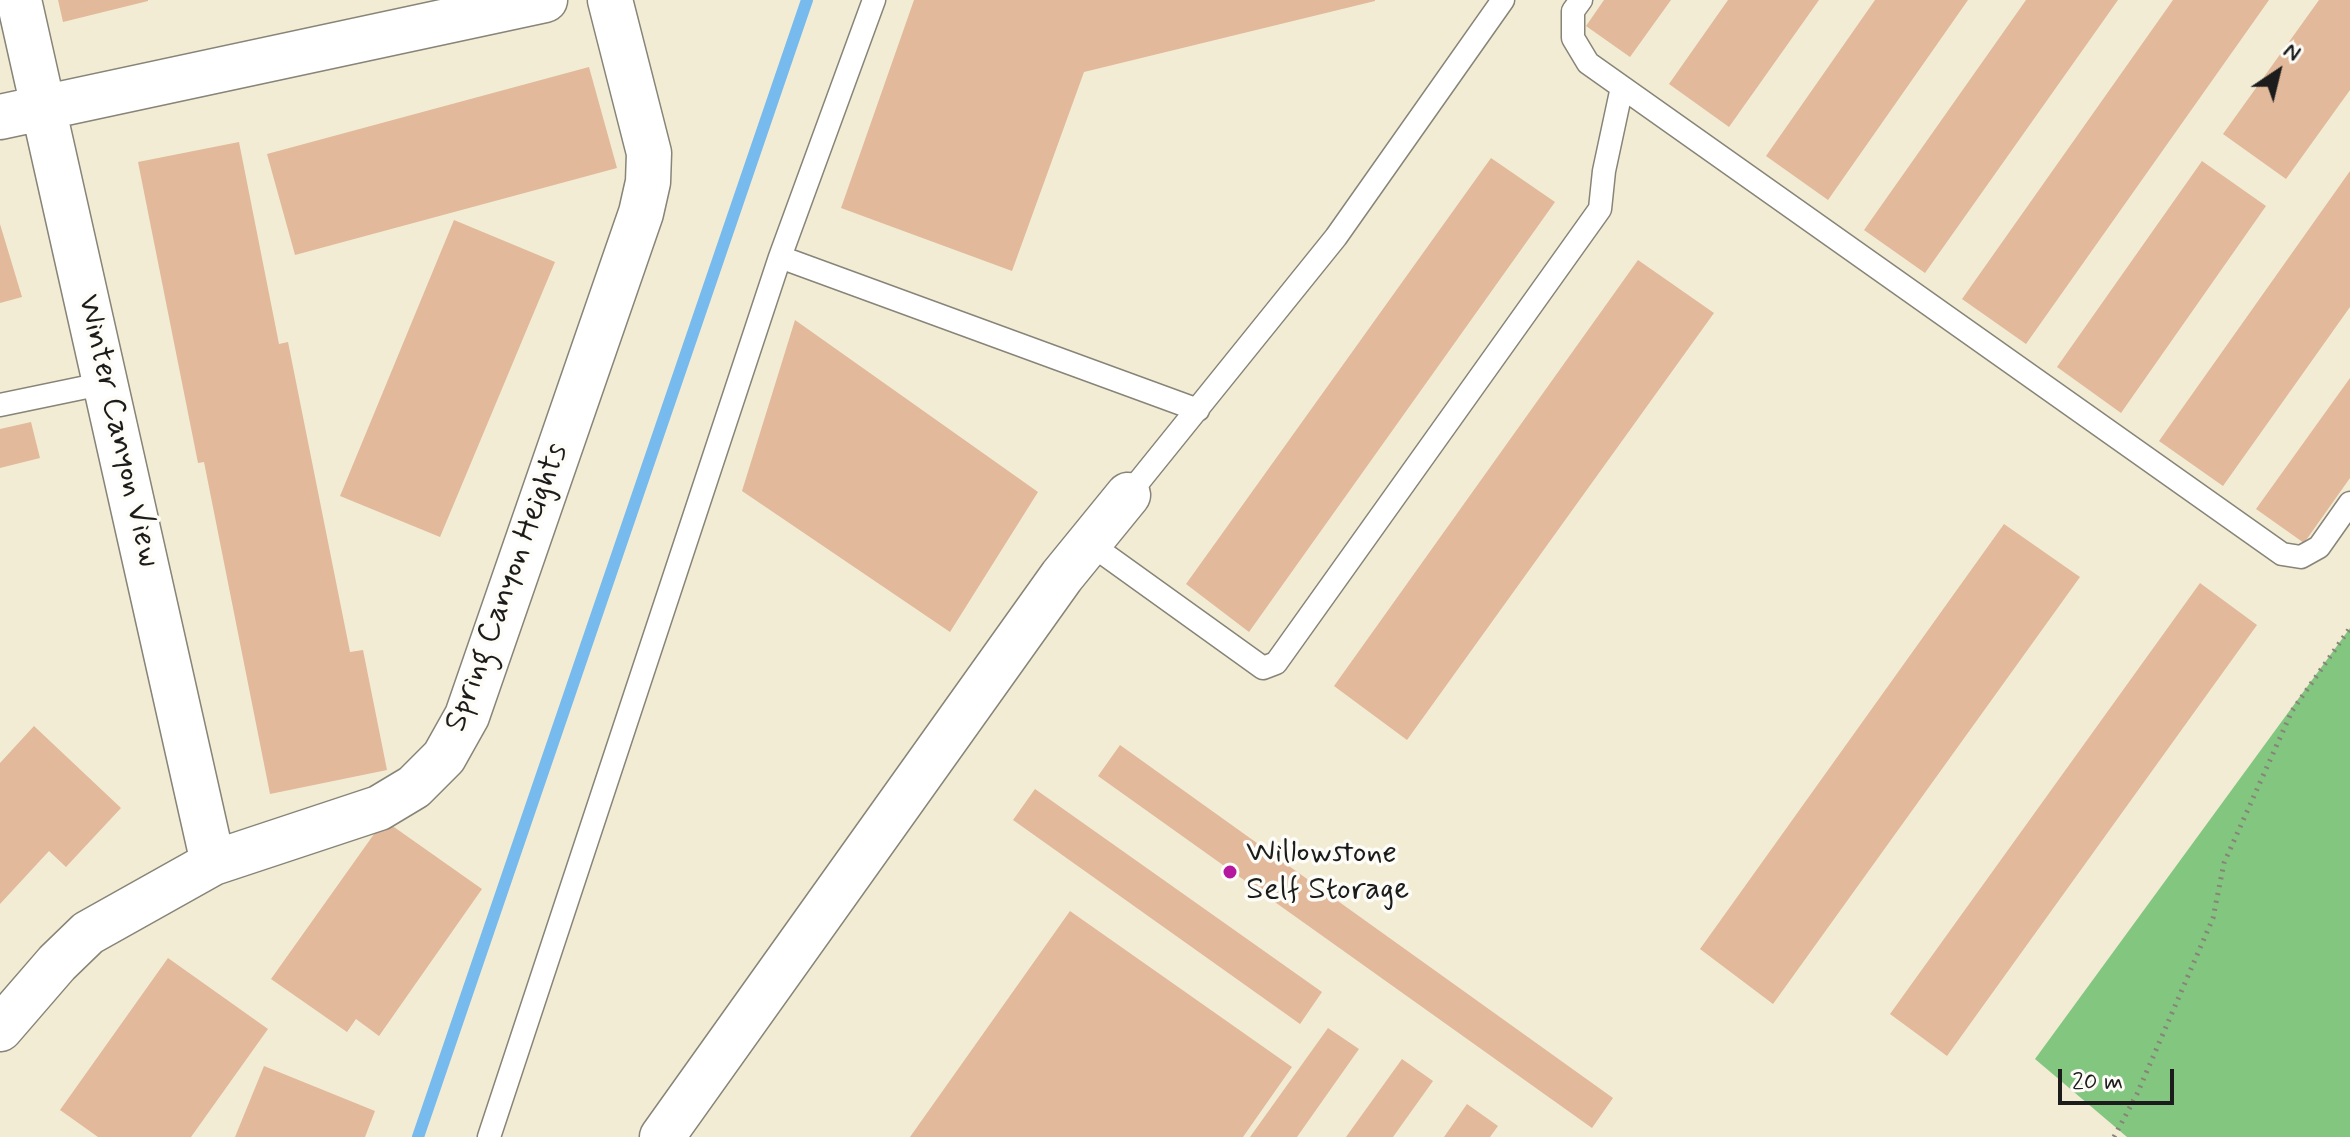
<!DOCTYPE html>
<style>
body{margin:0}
#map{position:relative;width:2350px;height:1137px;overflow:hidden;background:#f2ecd5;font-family:Mynerve,sans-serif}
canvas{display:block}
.north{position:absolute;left:2238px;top:32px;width:80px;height:80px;-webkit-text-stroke:6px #fdfcf7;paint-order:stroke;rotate:35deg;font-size:22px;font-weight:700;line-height:32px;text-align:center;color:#1c1c1c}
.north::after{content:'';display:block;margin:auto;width:28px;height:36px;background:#1c1c1c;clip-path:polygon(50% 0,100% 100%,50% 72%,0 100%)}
.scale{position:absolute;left:2058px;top:1069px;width:116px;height:36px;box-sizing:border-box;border:4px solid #1c1c1c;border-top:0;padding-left:10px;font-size:24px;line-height:28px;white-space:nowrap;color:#1c1c1c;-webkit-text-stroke:6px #fdfcf7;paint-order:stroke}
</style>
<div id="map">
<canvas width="2350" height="1137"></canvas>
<div class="north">N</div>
<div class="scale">20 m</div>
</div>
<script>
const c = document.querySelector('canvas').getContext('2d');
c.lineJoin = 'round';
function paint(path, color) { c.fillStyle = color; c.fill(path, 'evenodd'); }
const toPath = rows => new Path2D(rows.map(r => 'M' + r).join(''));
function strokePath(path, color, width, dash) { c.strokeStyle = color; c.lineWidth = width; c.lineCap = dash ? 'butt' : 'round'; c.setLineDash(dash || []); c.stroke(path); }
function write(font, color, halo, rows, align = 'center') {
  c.font = font + ' Mynerve,sans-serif'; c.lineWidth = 7; c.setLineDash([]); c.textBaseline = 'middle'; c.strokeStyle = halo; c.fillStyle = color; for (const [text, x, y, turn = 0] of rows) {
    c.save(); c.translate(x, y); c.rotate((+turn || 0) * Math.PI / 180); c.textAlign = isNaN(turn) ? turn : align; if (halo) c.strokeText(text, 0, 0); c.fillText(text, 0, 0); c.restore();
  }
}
paint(toPath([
 [2350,628,2350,1137,2127,1137,2035,1059]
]), '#82c680');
strokePath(toPath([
 [418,1137,807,0]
]), '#77baed', 12);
paint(toPath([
 [58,0,148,0,148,1,63,22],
 [914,0,1375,0,1375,1,1084,72,1012,271,841,208],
 [1604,0,1671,0,1630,57,1586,26],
 [1728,0,1819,0,1729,127,1669,84],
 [1875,0,1968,0,1828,200,1766,156],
 [2026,0,2118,0,1925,273,1864,230],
 [2173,0,2269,0,2026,344,1962,299],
 [2319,0,2350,0,2350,90,2286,179,2223,134],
 [589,67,617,168,295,255,267,154],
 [239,142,279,344,288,342,350,652,363,650,387,770,270,794,204,462,198,463,138,162],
 [1491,158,1555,202,1249,632,1186,584],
 [2202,161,2266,206,2121,413,2057,367],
 [2350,171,2350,307,2223,486,2159,441],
 [454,220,555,262,440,537,340,496],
 [0,224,22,297,0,303],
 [1638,260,1714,313,1407,740,1334,686],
 [795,320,1038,492,950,632,742,491],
 [2350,378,2350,478,2304,543,2256,509],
 [31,422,40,458,0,468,0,429],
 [2004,524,2080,577,1773,1004,1700,949],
 [2200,583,2257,625,1947,1056,1890,1014],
 [34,726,121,808,66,867,49,851,0,904,0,763],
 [1120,745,1613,1098,1592,1128,1098,776],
 [1035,789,1322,992,1300,1024,1013,820],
 [384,820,482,889,379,1036,356,1019,347,1032,271,979],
 [1070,911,1292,1067,1243,1137,910,1137],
 [168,958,268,1029,191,1137,98,1137,60,1110],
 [1328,1028,1359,1049,1297,1137,1250,1137],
 [1402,1059,1433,1081,1393,1137,1346,1137],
 [264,1066,375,1111,365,1137,235,1137],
 [1467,1104,1498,1126,1490,1137,1444,1137]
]), '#e2b99a');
const lane = toPath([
 [1581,0,1573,11,1573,38,1588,63,2282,554,2301,557,2319,547,2350,503],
 [780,257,1198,410],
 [0,405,106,383],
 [1128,495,1336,237,1503,0],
 [1089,543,1263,668,1276,663,1600,209,1604,171,1622,87],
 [489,1137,780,257,874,0]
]);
const street = toPath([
 [19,0,213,863],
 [0,117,545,0],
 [0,1029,57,963,88,933,213,863,379,808,414,787,444,757,467,716,641,213,648,182,649,153,610,0],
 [662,1137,1062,576,1128,495]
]);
strokePath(lane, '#878478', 25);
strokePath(street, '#878478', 47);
strokePath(toPath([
 [2114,1137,2137,1094,2213,918,2224,863,2292,711,2350,628]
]), '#878478', 5, [2, 6]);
strokePath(lane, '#fff', 22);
strokePath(street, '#fff', 44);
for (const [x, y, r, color] of [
 [1230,872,8,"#b5179e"]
]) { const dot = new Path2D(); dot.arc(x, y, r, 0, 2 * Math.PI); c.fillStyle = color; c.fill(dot); strokePath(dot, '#fdfcf7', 3); }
write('32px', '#1c1c1c', '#fdfcf7', [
 ["Winter Canyon View",117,431,77],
 ["Spring Canyon Heights",508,588,-70]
]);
write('32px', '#1c1c1c', '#fdfcf7', [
 ["Willowstone",1246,854],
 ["Self Storage",1246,891]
], 'left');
</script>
